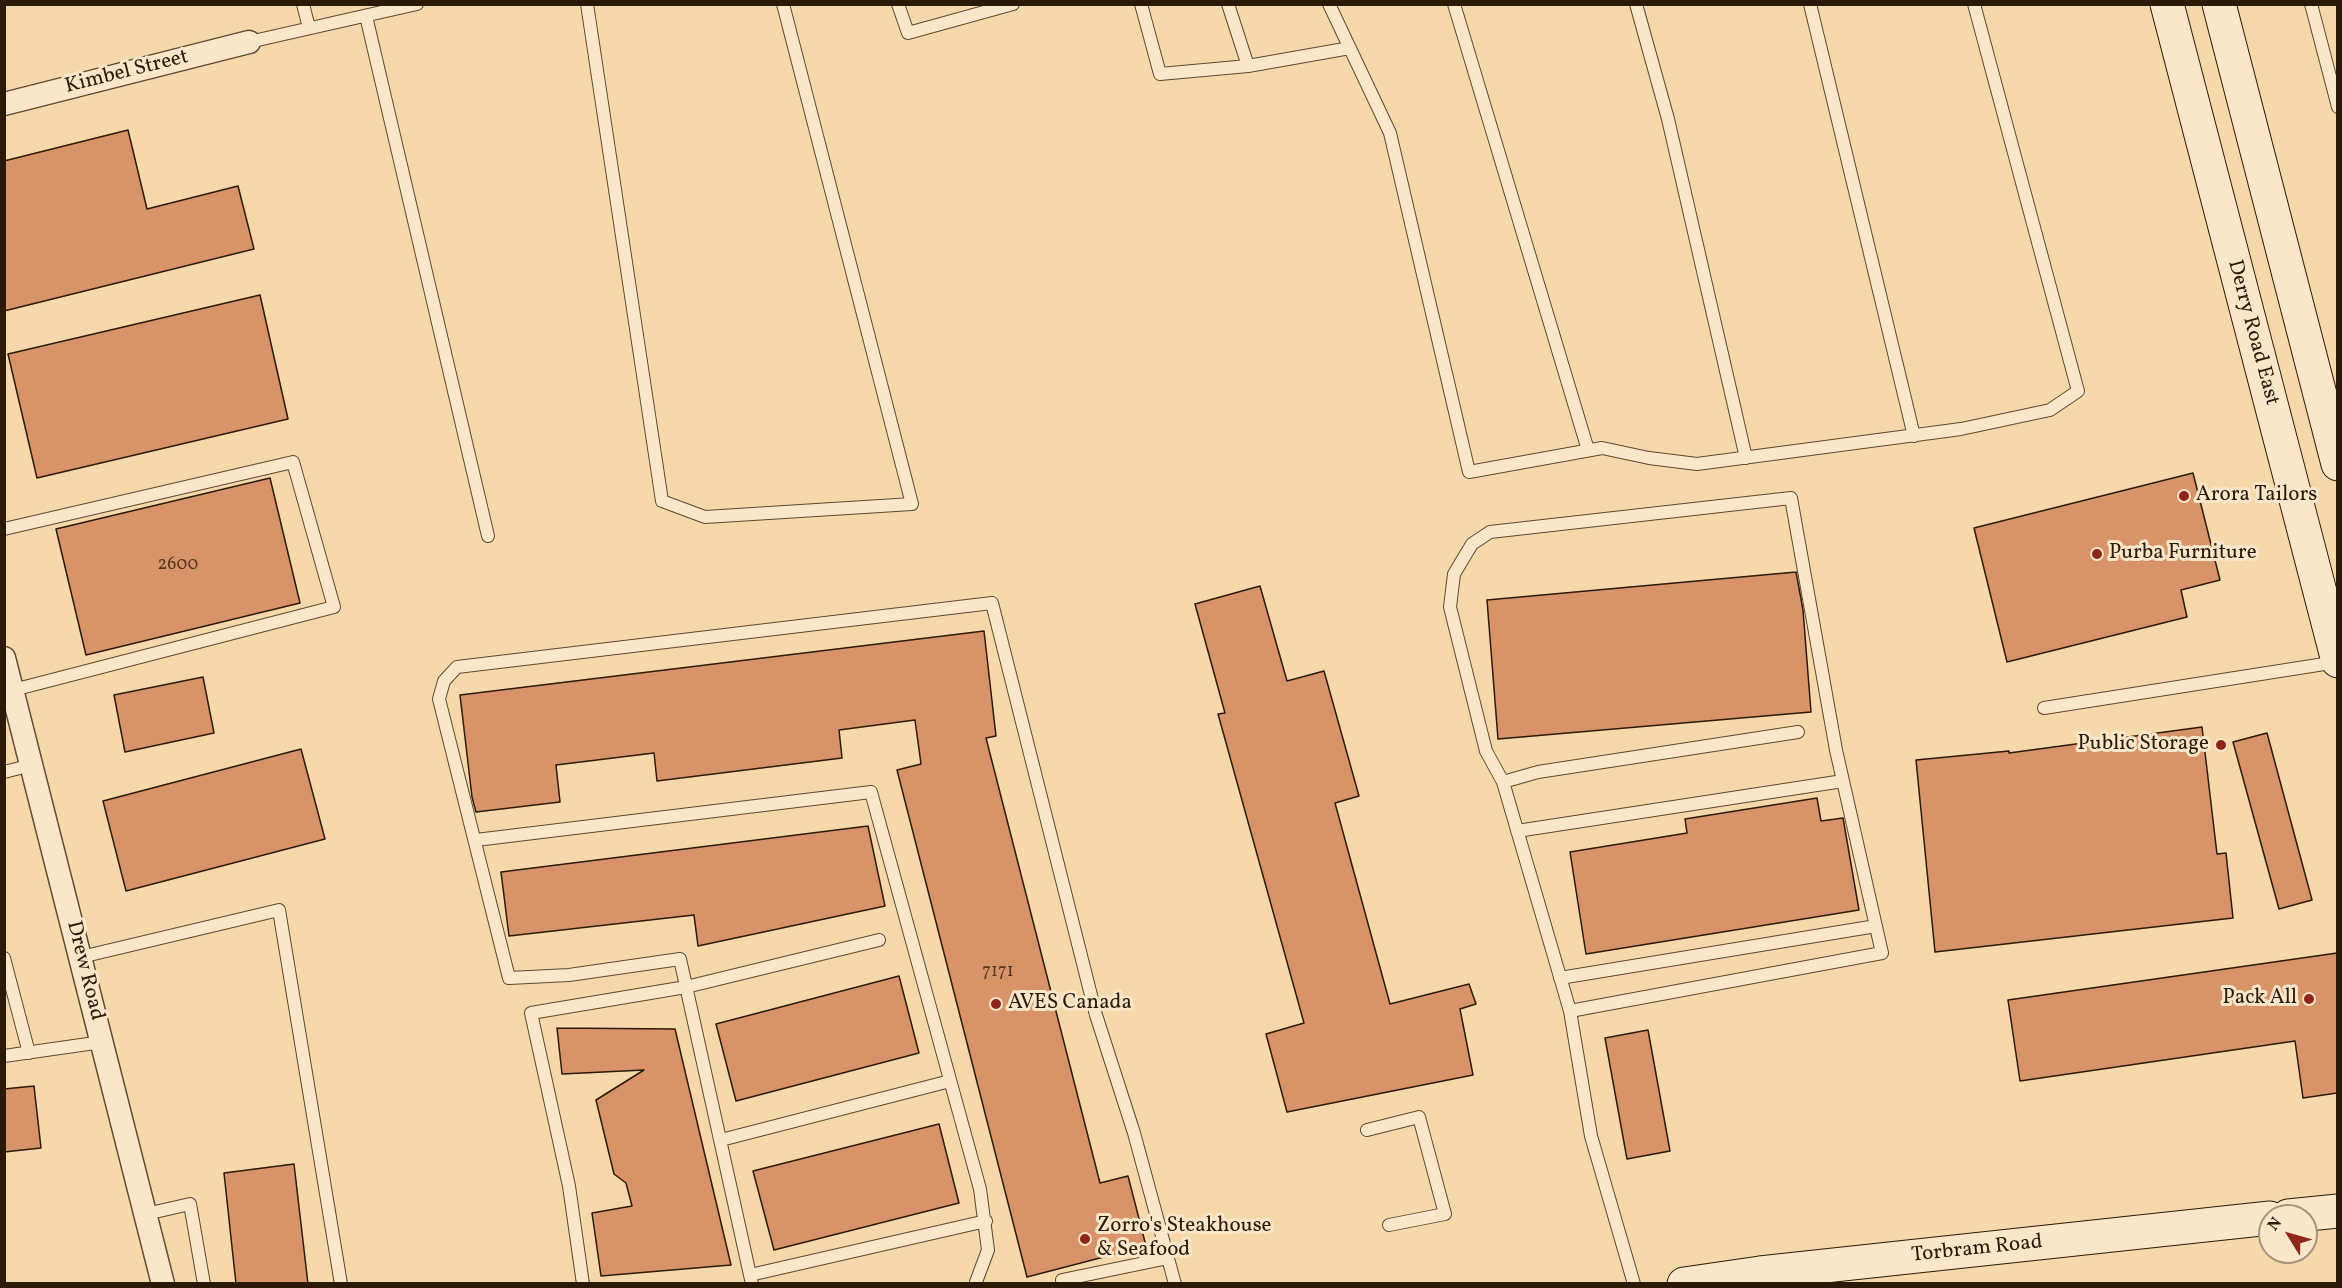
<!DOCTYPE html>
<style>
body{margin:0}
#map{position:relative;width:2342px;height:1288px;overflow:hidden;background:#f7d8ab;font-family:Vollkorn,serif}
canvas{display:block}
.frame{position:absolute;inset:0;border:6px solid #2a1a07;pointer-events:none}
.north{position:absolute;left:2258px;top:1204px;width:60px;height:60px;box-sizing:border-box;background:#fae6c8;border:2px solid #a7947b;border-radius:50%;rotate:307deg;font-size:16px;font-weight:700;line-height:24px;text-align:center;color:#2a1a07}
.north::after{content:'';display:block;margin:auto;width:21px;height:27px;background:#8f2418;clip-path:polygon(50% 0,100% 100%,50% 72%,0 100%)}
</style>
<div id="map">
<canvas width="2342" height="1288"></canvas>
<div class="frame"></div>
<div class="north">N</div>
</div>
<script>
const c = document.querySelector('canvas').getContext('2d');
c.lineJoin = 'round';
function paint(path, color) { c.fillStyle = color; c.fill(path, 'evenodd'); }
const toPath = rows => new Path2D(rows.map(r => 'M' + r).join(''));
function strokePath(path, color, width, dash) { c.strokeStyle = color; c.lineWidth = width; c.lineCap = dash ? 'butt' : 'round'; c.setLineDash(dash || []); c.stroke(path); }
function write(font, color, halo, rows, align = 'center') {
  c.font = font + ' Vollkorn,serif'; c.lineWidth = 6; c.setLineDash([]); c.textBaseline = 'middle'; c.strokeStyle = halo; c.fillStyle = color; for (const [text, x, y, turn = 0] of rows) {
    c.save(); c.translate(x, y); c.rotate((+turn || 0) * Math.PI / 180); c.textAlign = isNaN(turn) ? turn : align; if (halo) c.strokeText(text, 0, 0); c.fillText(text, 0, 0); c.restore();
  }
}
const building = toPath([
 [128,130,147,209,238,186,254,249,4,311,4,161,128,130],
 [260,295,288,419,37,478,8,354,260,295],
 [2193,473,2220,580,2181,590,2187,617,2007,662,1974,528,2193,473],
 [270,478,300,603,86,655,56,529,270,478],
 [1796,572,1803,610,1811,712,1498,739,1487,600,1796,572],
 [1260,586,1287,681,1324,671,1359,796,1335,803,1390,1004,1469,984,1476,1004,1460,1009,1473,1075,1287,1112,1266,1034,1304,1023,1218,714,1225,713,1195,604,1260,586],
 [984,631,996,736,986,738,1100,1183,1128,1176,1146,1246,1027,1277,897,770,921,764,915,720,839,730,842,758,657,781,654,753,556,765,560,802,476,812,472,797,460,695,984,631],
 [203,677,214,733,125,752,114,695,203,677],
 [2202,727,2217,854,2226,853,2233,918,1935,952,1916,760,2009,751,2009,753,2202,727],
 [2267,733,2312,900,2279,909,2233,742,2267,733],
 [301,749,325,839,126,891,103,801,301,749],
 [1817,798,1821,821,1843,818,1859,910,1586,954,1570,852,1687,833,1685,819,1817,798],
 [868,826,885,906,698,946,694,915,509,936,501,872,868,826],
 [2337,953,2337,1093,2303,1098,2295,1041,2020,1081,2008,1000,2337,953],
 [899,976,919,1053,736,1101,716,1024,899,976],
 [557,1028,675,1029,731,1265,601,1276,592,1213,632,1206,626,1183,614,1174,596,1100,644,1070,562,1074,557,1028],
 [1648,1030,1670,1151,1627,1159,1605,1038,1648,1030],
 [34,1086,41,1148,4,1152,4,1089,34,1086],
 [939,1124,959,1203,774,1250,753,1171,939,1124],
 [294,1164,308,1284,236,1284,224,1173,294,1164]
]);
paint(building, '#d89468');
strokePath(building, '#2a1a07', 1.5);
const service = toPath([
 [303,4,309,28],
 [587,4,662,501,705,517,912,504,783,4],
 [898,4,908,33,1013,4],
 [1141,4,1160,74,1248,66],
 [1228,4,1248,66,1350,48],
 [1329,4,1390,133,1469,472,1602,448,1649,458,1697,464,1961,429,2050,410,2078,391,1974,4],
 [1454,4,1588,450],
 [1636,4,1668,119,1746,458],
 [1810,4,1914,436],
 [2311,4,2338,107],
 [366,16,488,536],
 [249,42,417,4],
 [4,529,293,462,334,607,13,690],
 [2044,708,2337,662],
 [4,772,32,765],
 [1503,782,1538,772,1798,732],
 [1517,831,1843,781],
 [476,840,871,792,980,1189,988,1250,976,1282],
 [81,957,279,910,341,1284],
 [4,958,29,1053],
 [1560,978,1876,926],
 [1570,1011,1882,953,1836,750,1791,498,1490,532,1472,544,1454,574,1450,607,1486,751,1503,782,1570,1011,1591,1136,1634,1284],
 [4,1056,102,1042],
 [1367,1130,1419,1117,1445,1214,1389,1225],
 [721,1140,950,1081],
 [146,1214,190,1204,204,1284],
 [750,1275,986,1221],
 [1062,1280,1168,1258],
 [583,1284,569,1186,531,1013,686,987,879,940],
 [752,1284,680,959,569,975,509,978,439,699,444,681,457,667,992,603,1096,1015,1134,1133,1175,1284]
]);
const minor = toPath([
 [4,104,249,42],
 [4,658,163,1284]
]);
const secondary = toPath([
 [2167,4,2338,661],
 [2219,4,2338,464],
 [2288,1216,2338,1211],
 [1684,1284,1760,1273,2270,1218]
]);
strokePath(service, '#5d4a30', 14);
strokePath(minor, '#5d4a30', 25);
strokePath(secondary, '#2a1a07', 35);
strokePath(service, '#fae6c8', 12);
strokePath(minor, '#fae6c8', 22);
strokePath(secondary, '#fae6c8', 33);
for (const [x, y, r, color] of [
 [2184,496,6,"#8f2418"],
 [2097,554,6,"#8f2418"],
 [2221,745,6,"#8f2418"],
 [2309,999,6,"#8f2418"],
 [996,1004,6,"#8f2418"],
 [1085,1239,6,"#8f2418"]
]) { const dot = new Path2D(); dot.arc(x, y, r, 0, 2 * Math.PI); c.fillStyle = color; c.fill(dot); strokePath(dot, '#fae6c8', 2); }
write('18px', '#56381f', null, [
 ["2600",178,566],
 ["7171",998,973]
]);
write('21px', '#2a1a07', '#fae6c8', [
 ["Kimbel Street",127,73,-14],
 ["Derry Road East",2252,333,75],
 ["Drew Road",84,971,76],
 ["Torbram Road",1977,1250,-6]
]);
write('21px', '#2a1a07', '#fae6c8', [
 ["Arora Tailors",2196,496],
 ["Purba Furniture",2109,554],
 ["Public Storage",2209,745,"right"],
 ["Pack All",2297,999,"right"],
 ["AVES Canada",1008,1004],
 ["Zorro's Steakhouse",1097,1227],
 ["& Seafood",1097,1251]
], 'left');
</script>
